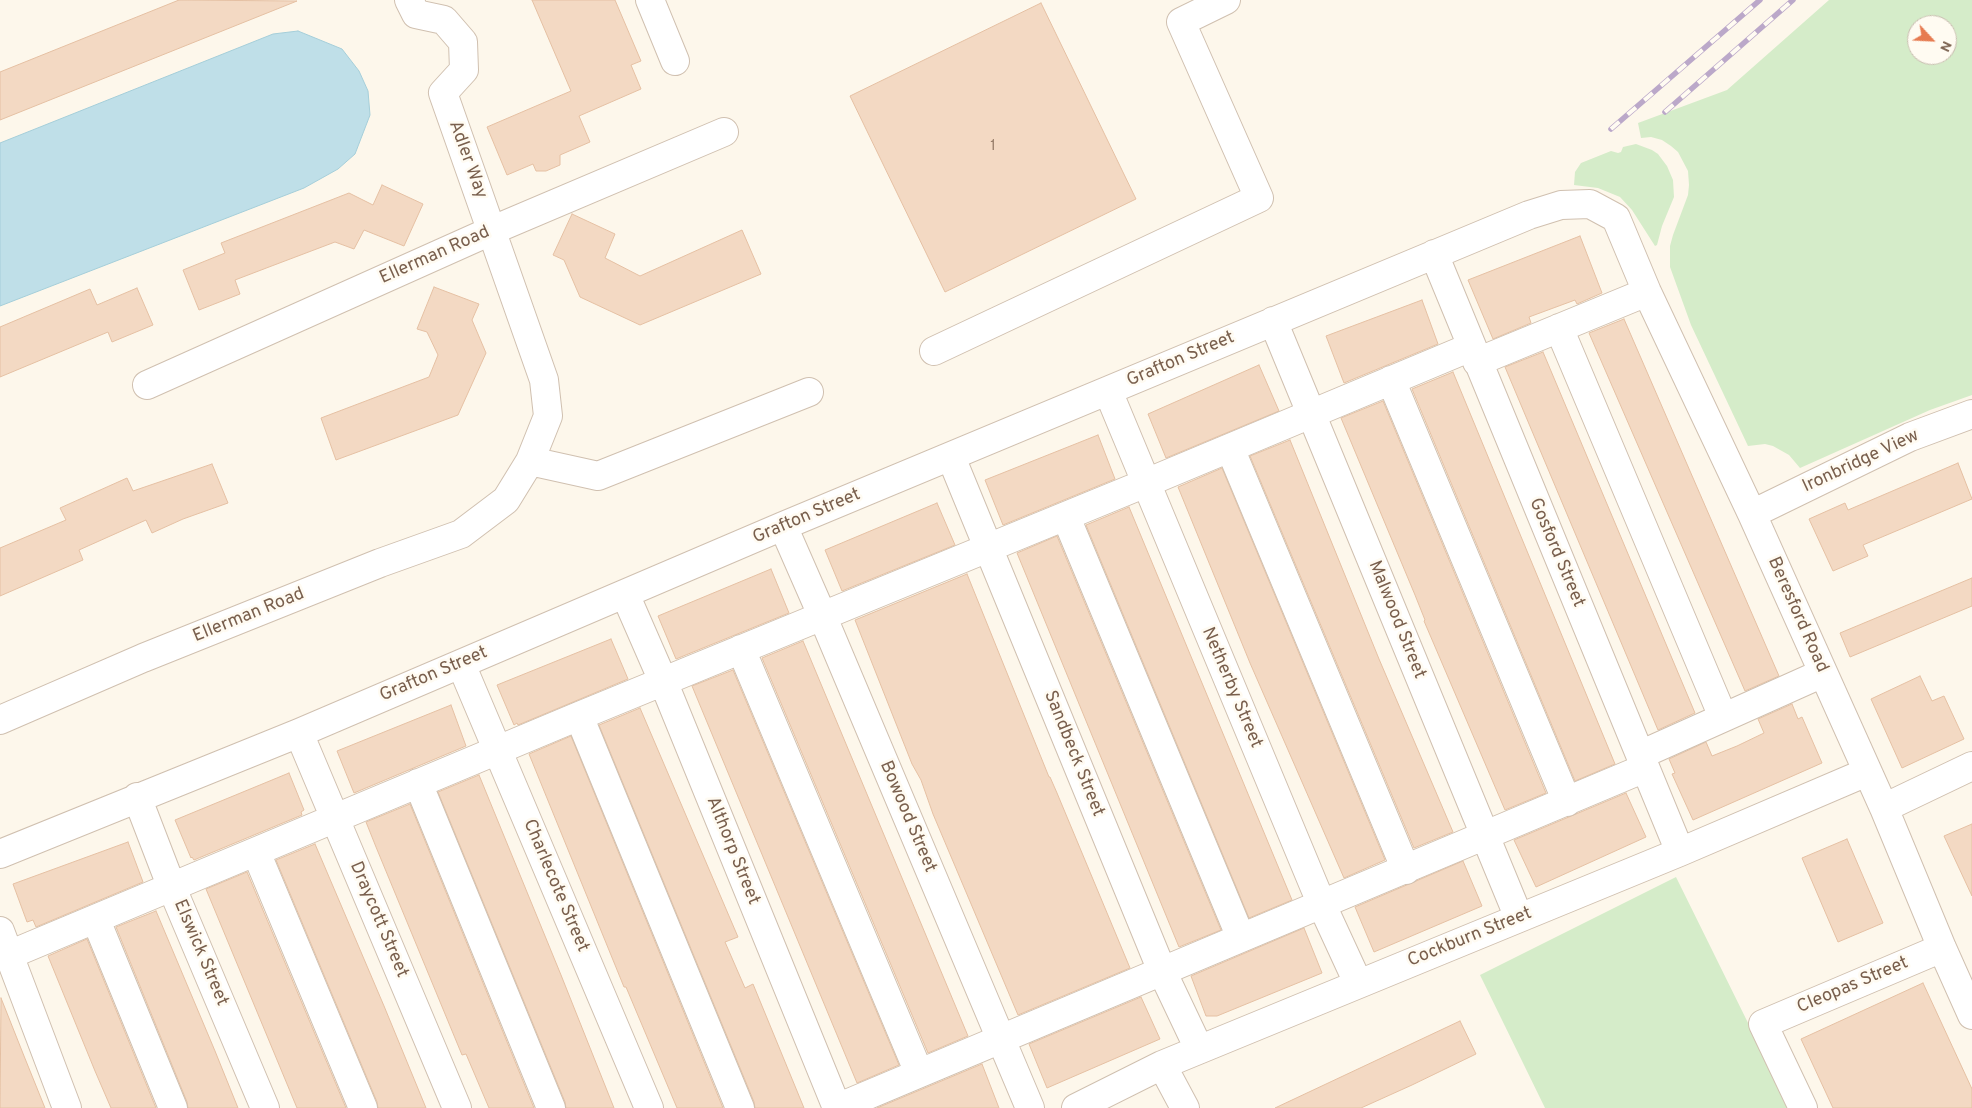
<!DOCTYPE html>
<style>
body{margin:0}
#map{position:relative;width:1972px;height:1108px;overflow:hidden;background:#fdf7eb;font-family:Overpass,sans-serif}
canvas{display:block}
.north{position:absolute;left:1907px;top:15px;width:50px;height:50px;box-sizing:border-box;background:#fffbf2;border:1px solid #c9bdb0;border-radius:50%;rotate:115deg;font-size:14px;font-weight:700;line-height:20px;text-align:center;color:#795f4d}
.north::after{content:'';display:block;margin:auto;width:18px;height:22px;background:#e67b51;clip-path:polygon(50% 0,100% 100%,50% 72%,0 100%)}
</style>
<div id="map">
<canvas width="1972" height="1108"></canvas>
<div class="north">N</div>
</div>
<script>
const c = document.querySelector('canvas').getContext('2d');
c.lineJoin = 'round';
function paint(path, color) { c.fillStyle = color; c.fill(path, 'evenodd'); }
const toPath = rows => new Path2D(rows.map(r => 'M' + r).join(''));
function strokePath(path, color, width, dash) { c.strokeStyle = color; c.lineWidth = width; c.lineCap = dash ? 'butt' : 'round'; c.setLineDash(dash || []); c.stroke(path); }
function write(font, color, halo, rows, align = 'center') {
  c.font = font + ' Overpass,sans-serif'; c.lineWidth = 5; c.setLineDash([]); c.textBaseline = 'middle'; c.strokeStyle = halo; c.fillStyle = color; for (const [text, x, y, turn = 0] of rows) {
    c.save(); c.translate(x, y); c.rotate((+turn || 0) * Math.PI / 180); c.textAlign = isNaN(turn) ? turn : align; if (halo) c.strokeText(text, 0, 0); c.fillText(text, 0, 0); c.restore();
  }
}
paint(toPath([
 [1829,0,1972,0,1972,395,1930,410,1800,468,1789,455,1773,446,1765,444,1748,446,1691,325,1670,267,1670,246,1673,235,1688,195,1689,185,1688,171,1678,152,1671,146,1662,140,1651,137,1641,138,1638,123,1727,90],
 [1917,25,1947,25,1947,55,1917,55],
 [1636,144,1652,150,1658,154,1667,166,1673,180,1674,197,1662,226,1657,245,1655,246,1632,210,1620,197,1598,188,1574,185,1575,172,1581,163,1611,151,1618,153,1621,152,1623,147],
 [1676,877,1790,1108,1545,1108,1480,975]
]), '#d5ecc9');
const water = toPath([
 [298,31,342,49,359,71,368,91,370,115,355,154,338,169,304,188,0,306,0,143,273,34,298,31]
]);
paint(water, '#bfdfe8');
strokePath(water, '#a5ced9', 1);
const building = toPath([
 [179,0,297,1,0,120,0,72,179,0],
 [532,0,615,0,641,61,631,65,641,89,579,116,590,142,560,155,560,165,546,171,536,171,533,164,507,175,487,127,571,91,532,0],
 [1041,3,1136,199,945,292,850,96,1041,3],
 [382,185,423,204,404,246,364,230,354,249,335,242,269,267,235,280,240,294,199,310,183,270,225,253,221,243,349,193,373,205,382,185],
 [572,214,615,234,605,258,640,276,742,230,761,274,640,325,580,297,564,260,553,255,572,214],
 [1580,236,1602,293,1577,304,1575,300,1529,317,1531,323,1493,339,1468,280,1580,236],
 [434,287,479,304,472,320,486,353,458,415,336,460,321,418,429,377,438,355,427,332,417,329,434,287],
 [137,288,153,325,112,342,108,332,0,377,0,327,90,289,97,305,137,288],
 [1422,300,1438,344,1344,383,1326,336,1422,300],
 [1624,319,1779,676,1745,691,1589,333,1624,319],
 [1543,352,1695,713,1658,730,1505,367,1543,352],
 [1259,365,1279,411,1166,458,1148,414,1259,365],
 [1453,372,1615,764,1575,781,1412,389,1453,372],
 [1383,401,1546,793,1505,810,1424,621,1425,620,1415,595,1341,418,1383,401],
 [1098,435,1115,479,1003,525,985,480,1098,435],
 [1290,440,1379,659,1453,832,1414,848,1250,456,1290,440],
 [1958,463,1972,499,1863,545,1868,556,1833,571,1809,519,1845,503,1848,510,1958,463],
 [212,464,228,503,183,519,152,533,146,520,79,550,83,560,0,596,0,548,66,520,60,508,127,478,133,491,212,464],
 [1222,468,1385,860,1344,878,1250,663,1178,487,1222,468],
 [937,503,955,545,842,591,825,550,937,503],
 [1129,507,1292,900,1249,918,1086,525,1129,507],
 [1057,536,1221,930,1179,947,1017,553,1057,536],
 [771,569,789,613,676,659,658,616,771,569],
 [967,574,1049,777,1050,777,1057,793,1130,968,1018,1015,933,814,921,780,912,764,855,620,967,574],
 [1972,578,1972,606,1850,657,1840,633,1972,578],
 [611,639,628,679,518,725,517,723,514,725,497,685,611,639],
 [803,641,968,1036,928,1053,762,658,803,641],
 [733,670,899,1065,857,1083,692,686,733,670],
 [1920,676,1932,701,1944,696,1964,739,1902,768,1871,699,1920,676],
 [1792,704,1798,719,1802,717,1822,763,1693,820,1672,774,1675,773,1669,759,1706,742,1712,756,1737,746,1764,733,1758,719,1792,704],
 [451,705,466,746,354,793,337,751,451,705],
 [640,708,738,937,725,942,745,988,753,984,804,1108,755,1108,754,1102,599,725,640,708],
 [571,736,723,1108,677,1108,626,987,624,987,529,754,571,736],
 [289,773,304,810,301,812,302,815,194,860,192,857,191,858,175,820,289,773],
 [479,775,561,975,614,1108,566,1108,565,1102,438,792,479,775],
 [1626,793,1646,837,1536,887,1514,840,1626,793],
 [410,804,534,1108,489,1108,466,1054,462,1055,376,847,366,822,410,804],
 [1972,824,1972,896,1944,836,1972,824],
 [1847,839,1883,923,1838,942,1802,858,1847,839],
 [128,842,143,882,36,927,33,920,27,922,13,884,128,842],
 [315,844,384,1006,426,1108,378,1108,377,1102,276,860,315,844],
 [1463,861,1482,906,1374,952,1355,907,1463,861],
 [247,872,346,1108,297,1108,206,889,247,872],
 [156,911,215,1051,238,1108,188,1108,187,1102,116,927,156,911],
 [1304,928,1322,973,1217,1016,1206,1016,1191,976,1304,928],
 [87,939,156,1108,111,1108,95,1071,48,956,87,939],
 [1923,983,1972,1089,1972,1108,1833,1108,1801,1039,1923,983],
 [1141,997,1160,1039,1047,1088,1029,1044,1141,997],
 [1,998,24,1056,45,1108,0,1108,1,998],
 [1460,1021,1476,1054,1412,1085,1361,1108,1275,1108,1460,1021],
 [982,1064,999,1108,877,1108,982,1064]
]);
paint(building, '#f3d9c3');
strokePath(building, '#e5c0a3', 1);
const minor = toPath([
 [650,0,675,61],
 [1434,254,1680,852],
 [1273,321,1519,918],
 [1559,328,1723,717],
 [934,351,1259,198,1181,22,1226,0],
 [1477,362,1647,292],
 [1391,380,1567,802],
 [147,385,493,230,724,132],
 [1108,391,1322,905,1358,983],
 [1230,448,1406,870],
 [951,457,1162,971,1199,1049],
 [530,461,598,476,809,392],
 [1752,514,1910,437,1972,414],
 [1066,517,1241,938],
 [783,526,822,615,1030,1108],
 [625,594,663,681,837,1108],
 [741,649,919,1073],
 [461,664,649,1108],
 [579,716,740,1108],
 [0,720,143,658,380,563,461,534,506,500,530,461,548,416,544,380,443,93,464,70,463,42,444,20,416,14,409,0],
 [299,733,457,1108],
 [1640,755,1823,673],
 [418,783,551,1108],
 [137,797,172,888,265,1108],
 [1884,808,1972,766],
 [256,852,363,1108],
 [0,854,299,733,783,526,1529,215,1561,205,1590,204,1616,218,1647,292,1752,514,1884,808,1942,948,1972,1015],
 [96,920,173,1108],
 [0,931,67,1108],
 [9,955,579,716,1146,483,1471,347],
 [1162,1065,1185,1108],
 [837,1108,1645,768],
 [1076,1108,1162,1065,1680,852,1867,772],
 [1803,1108,1763,1024,1942,948]
]);
strokePath(minor, '#d0c0b0', 30);
strokePath(minor, '#fff', 28);
const rail = toPath([
 [1665,112,1793,0],
 [1611,129,1760,0]
]);
strokePath(rail, '#bba8c9', 5.5);
strokePath(rail, '#fffbf2', 4, [11]);
write('15px', '#987e6a', null, [
 ["1",993,147]
]);
write('18px', '#795f4d', '#fffbf2', [
 ["Adler Way",467,160,70],
 ["Ellerman Road",435,256,-24],
 ["Grafton Street",1181,360,-23],
 ["Ironbridge View",1861,462,-25],
 ["Grafton Street",807,517,-23],
 ["Gosford Street",1556,553,67],
 ["Beresford Road",1797,615,66],
 ["Ellerman Road",249,616,-22],
 ["Malwood Street",1396,620,68],
 ["Grafton Street",434,675,-23],
 ["Netherby Street",1231,688,67],
 ["Sandbeck Street",1073,754,68],
 ["Bowood Street",907,817,67],
 ["Althorp Street",732,851,68],
 ["Charlecote Street",555,886,67],
 ["Draycott Street",378,920,67],
 ["Cockburn Street",1470,938,-22],
 ["Elswick Street",200,953,67],
 ["Cleopas Street",1853,986,-23]
]);
</script>
